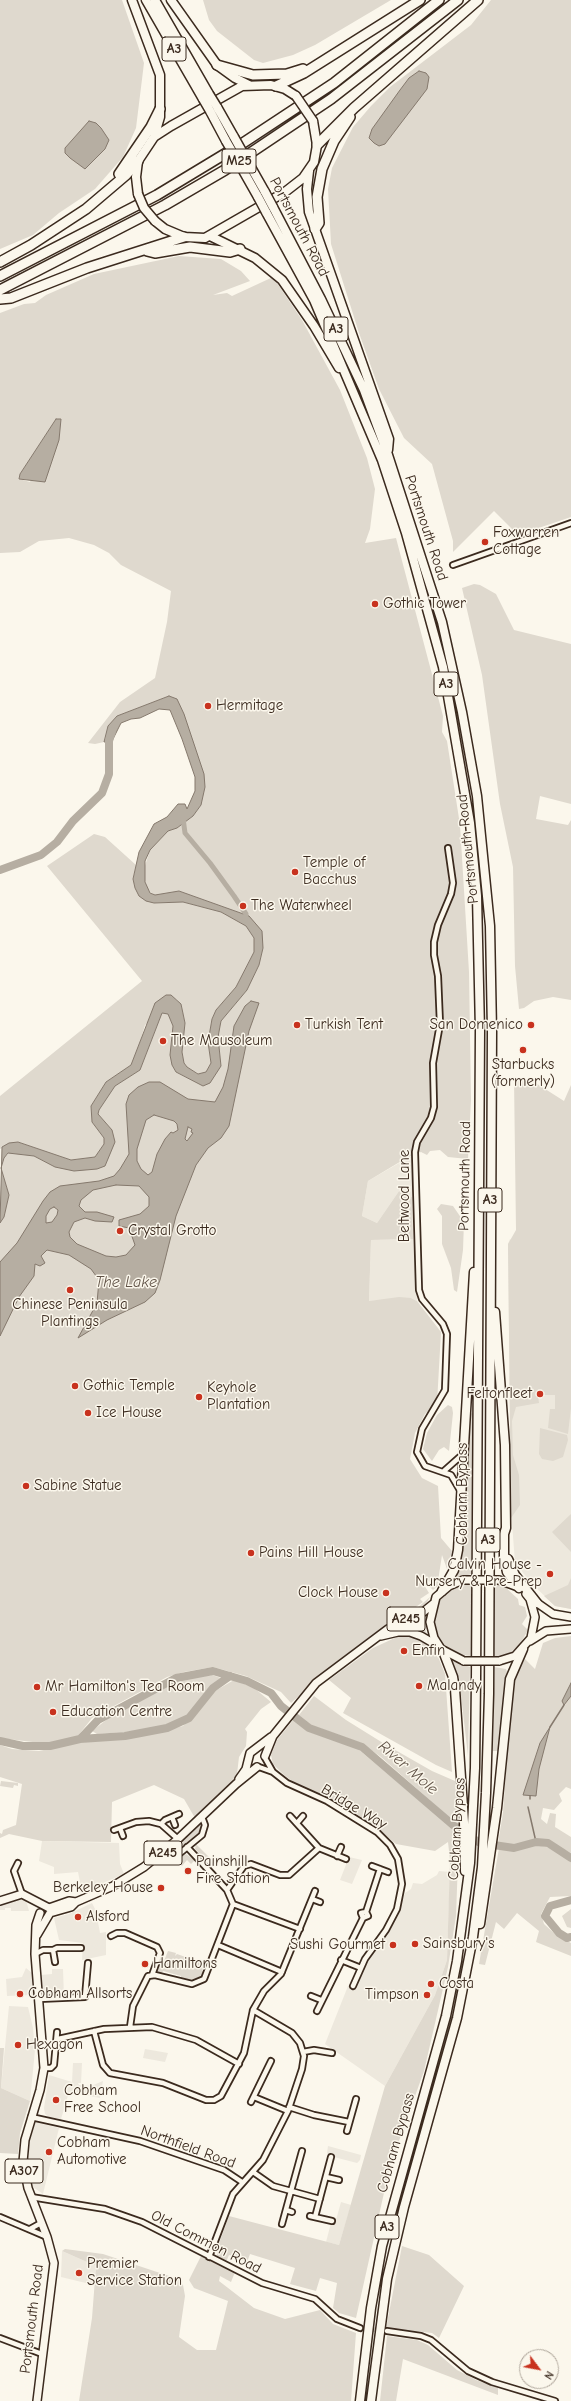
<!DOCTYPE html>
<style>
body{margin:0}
#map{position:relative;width:571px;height:2401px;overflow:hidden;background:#fbf7ec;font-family:"Comic Neue",sans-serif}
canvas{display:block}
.north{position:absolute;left:519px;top:2349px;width:40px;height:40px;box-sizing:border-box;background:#fbf7ec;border:1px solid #aea59a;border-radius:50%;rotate:122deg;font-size:11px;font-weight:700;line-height:16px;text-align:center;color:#3b2a1e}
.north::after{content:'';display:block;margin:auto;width:14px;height:18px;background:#c8321e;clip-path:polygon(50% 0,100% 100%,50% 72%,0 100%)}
</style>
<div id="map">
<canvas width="571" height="2401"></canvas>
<div class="north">N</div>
</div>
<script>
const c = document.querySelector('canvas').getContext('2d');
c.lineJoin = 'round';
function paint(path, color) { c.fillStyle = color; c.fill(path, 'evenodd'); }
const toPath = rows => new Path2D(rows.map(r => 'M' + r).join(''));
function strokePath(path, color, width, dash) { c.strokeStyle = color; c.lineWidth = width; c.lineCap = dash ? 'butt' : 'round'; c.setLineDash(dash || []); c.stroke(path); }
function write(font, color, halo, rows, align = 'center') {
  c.font = font + ' "Comic Neue",sans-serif'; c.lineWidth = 3; c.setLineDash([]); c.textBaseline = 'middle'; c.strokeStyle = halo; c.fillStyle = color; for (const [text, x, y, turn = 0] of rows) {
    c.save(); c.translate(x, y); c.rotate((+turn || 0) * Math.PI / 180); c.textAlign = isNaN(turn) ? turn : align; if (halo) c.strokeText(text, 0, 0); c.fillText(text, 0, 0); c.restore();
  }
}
paint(toPath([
 [413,1155,412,1197,399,1191,377,1223,362,1216,368,1181],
 [413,1239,417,1301,411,1298,369,1301,371,1240],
 [510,1239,571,1277,571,1609,555,1606,530,1582,515,1562,511,1511,508,1244],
 [42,1841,119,1843,120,1864,124,1874,82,1892,78,1872,54,1874,54,1867,39,1861],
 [349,1857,362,1860,352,1884,340,1880],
 [439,1871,450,1872,447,1960,435,1995,385,2086,325,2044,348,1986,355,1989,364,1968,391,1928,405,1893,411,1889,413,1883,422,1884,437,1875],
 [14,1899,26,1900,29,1911,11,1911,11,1908,5,1908,5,1910,0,1910,0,1905],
 [92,1903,96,1911,100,1933,106,1932,106,1955,82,1960,83,1943,59,1940,54,1918,69,1914],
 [26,1968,32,1973,33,1995,7,1996,6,1979,22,1977],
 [52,1969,63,1969,64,1997,44,1998,41,1975,52,1974],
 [9,2006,28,2007,33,2028,35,2050,30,2101,1,2088],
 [145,2049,168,2053,165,2062,143,2058],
 [73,2063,82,2063,81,2083,78,2083,79,2085,91,2086,103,2081,100,2098,69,2092,61,2119,49,2117,45,2114,44,2108,49,2075,72,2082],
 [35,2122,59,2128,43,2194,33,2187,28,2165,29,2146],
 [328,2146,361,2155,360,2160,357,2163,330,2156,327,2153],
 [341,2202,351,2205,339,2245,326,2242,332,2219,336,2220],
 [62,2251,96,2266,94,2285,61,2277]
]), '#ede8dd');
paint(toPath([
 [0,0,122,0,144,63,136,128,123,157,95,189,59,213,33,235,0,249],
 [203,0,391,0,315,45,293,55,263,63,254,60,217,31,209,20],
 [491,0,571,0,571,517,518,535,494,511,453,552,453,541,432,464,404,438,379,389,359,333,331,244,328,189,332,168,353,127,371,106,390,87,471,25],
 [179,256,221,259,241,271,250,281,213,295,227,293,232,296,273,277,302,320,340,390,367,458,375,489,370,529,365,543,396,538,443,716,442,732,447,741,460,825,469,972,471,1100,468,1159,448,1157,440,1150,430,1151,427,1155,421,1152,408,1157,368,1181,362,1216,377,1223,399,1191,412,1197,413,1239,371,1240,369,1301,399,1297,411,1298,417,1301,441,1332,437,1403,425,1414,415,1433,410,1459,422,1478,438,1486,441,1538,452,1551,447,1569,442,1555,438,1581,440,1584,433,1590,429,1586,437,1581,435,1577,429,1582,426,1577,421,1580,429,1593,420,1599,423,1602,340,1659,291,1703,281,1692,246,1676,213,1667,184,1672,167,1677,92,1718,77,1737,49,1744,0,1738,0,1223,4,1217,9,1195,1,1168,4,1158,9,1153,16,1153,34,1156,55,1167,97,1169,112,1130,98,1114,99,1110,115,1086,140,1070,162,1013,168,1014,173,1026,172,1065,176,1072,203,1086,221,1066,218,1037,221,1021,247,990,259,965,263,948,249,916,179,891,155,896,147,889,143,872,150,850,168,831,177,828,193,816,201,805,188,728,177,700,169,696,117,716,108,726,104,742,95,744,88,743,120,702,155,678,167,622,171,591,121,565,109,553,94,545,69,538,39,541,20,552,0,553,0,313,24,304,35,303,46,295,94,274],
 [56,419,30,482,19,479,20,474],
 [474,584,480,585,496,594,514,630,571,644,571,804,540,796,536,819,568,825,571,820,571,1000,553,997,534,1001,524,1008,519,1009,515,966,513,867,500,804,482,675,462,588],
 [94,834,105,837,136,865,133,878,135,888,154,903,183,902,221,912,246,926,254,938,254,952,236,987,216,1010,212,1019,208,1042,211,1063,206,1072,199,1074,187,1067,184,1063,182,1052,185,1023,181,1004,176,999,145,1025,135,1059,131,1065,106,1082,91,1106,92,1122,104,1138,104,1144,95,1157,71,1160,18,1142,0,1149,0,1096,142,981,47,866],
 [514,1079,531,1080,564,1101,571,1085,571,1408,568,1434,548,1428,550,1409,555,1409,555,1395,538,1395,539,1403,516,1407,512,1421,513,1455,519,1475,520,1505,511,1518,508,1244,516,1230],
 [441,1204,453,1206,464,1222,463,1250,457,1292,454,1290,451,1268,442,1244,442,1216,437,1209],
 [448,1405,452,1407,453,1413,449,1451,444,1447,439,1450,432,1461,423,1449,427,1433,437,1415],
 [473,1413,471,1574,450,1581,457,1573,461,1557,469,1414],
 [540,1428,567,1435,568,1440,563,1457,553,1461,542,1459,539,1454],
 [571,1514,571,1552,552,1532],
 [571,1578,571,1609,555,1606,544,1596,568,1585],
 [462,1584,471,1584,471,1656,452,1654,443,1644,434,1629,434,1614,439,1599,447,1590],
 [495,1584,504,1586,518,1599,519,1605,525,1607,527,1616,522,1624,528,1630,520,1644,510,1653,493,1657],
 [430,1597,425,1606,409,1615],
 [429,1614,425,1625,426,1632,431,1640,397,1630],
 [407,1636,420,1639,428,1645,439,1659,445,1674,452,1772,436,1765,343,1713,351,1698,329,1680,373,1648,397,1637],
 [571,1636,571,1789,566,1787,559,1794,562,1801,554,1810,543,1808,541,1819,547,1824,550,1813,556,1814,555,1827,571,1837,571,1853,551,1843,536,1839,514,1846,498,1843,503,1813,512,1688,518,1669,525,1659,535,1669,543,1643,555,1638],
 [449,1660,470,1667,468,1756,459,1678],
 [494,1667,506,1669,507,1672,505,1679,500,1751,493,1751],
 [212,1675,221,1678,206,1691,187,1716,177,1722,138,1731,97,1734,92,1731,114,1714,180,1680],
 [234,1680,253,1687,271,1702,261,1709,245,1729,247,1732,246,1746,239,1757,237,1774,230,1786,195,1818,184,1799,154,1785,112,1802,111,1842,42,1841,9,1834,0,1838,0,1833,2,1834,3,1830,16,1825,22,1784,0,1777,0,1745,12,1749,39,1751,77,1743,153,1734,183,1726,215,1691],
 [314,1696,346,1720,383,1743,432,1771,455,1781,459,1826,381,1757,361,1743,311,1725,299,1715],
 [294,1719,310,1732,358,1749,459,1834,456,1916,448,1967,424,2071,390,2166,356,2318,339,2313,333,2308,337,2283,320,2278,316,2291,290,2284,295,2268,250,2254,247,2262,229,2255,226,2262,217,2256,217,2249,229,2216,339,2245,385,2086,435,1995,447,1960,450,1860,448,1842,435,1851,396,1844,376,1827,344,1806,317,1792,300,1787,284,1775,273,1764,271,1755,277,1740],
 [1,1781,18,1783,18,1786,14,1785,13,1788,0,1786],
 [201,1824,203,1824,202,1832,172,1857,169,1858,167,1855],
 [196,1844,209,1857,206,1860,195,1849],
 [537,1845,551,1848,571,1862,571,1896,550,1897,541,1914,544,1924,556,1935,571,1943,571,1956,536,1942,539,1931,517,1913,504,1929,496,1922,485,1965,479,1964,499,1848,520,1849],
 [186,1854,195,1860,191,1864,187,1860,182,1866,177,1860],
 [571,1909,571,1928,567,1927,562,1916],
 [168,1951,176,1953,175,1956,177,1954,205,1964,202,1971,205,1973,202,1978,192,1982,181,1979,181,1976,163,1971,161,1975,156,1972,157,1966,162,1966],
 [0,2048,4,2048,1,2088,30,2101,20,2133,18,2154,0,2153],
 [402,2246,429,2255,464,2286,439,2338,432,2333,386,2328],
 [65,2249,103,2254,178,2279,183,2285,185,2296,179,2337,197,2350,216,2350,228,2301,194,2288,189,2280,201,2256,235,2272,231,2282,220,2276,219,2281,254,2308,285,2319,320,2310,333,2324,356,2333,351,2401,79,2401,92,2318,96,2266,62,2251],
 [387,2336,417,2340,428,2345,457,2370,476,2380,498,2388,498,2395,403,2359,396,2401,380,2401]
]), '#dfd9ce');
const water = toPath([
 [419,71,426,73,429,77,427,89,385,144,379,146,374,143,369,138,372,129,400,90,409,78,419,71],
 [89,121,96,123,101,128,109,140,105,149,85,169,70,158,65,153,65,148,89,121],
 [56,419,61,419,59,440,45,482,19,479,20,474,56,419],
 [169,696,177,699,184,714,204,774,205,787,201,805,193,816,177,828,168,831,150,850,145,861,145,882,150,893,155,895,179,891,249,916,262,931,263,948,259,965,247,990,221,1021,218,1037,221,1066,210,1083,203,1086,176,1072,172,1065,170,1055,173,1026,168,1014,162,1013,140,1070,115,1086,99,1110,98,1114,112,1130,115,1142,105,1166,97,1169,74,1171,55,1167,34,1156,8,1153,4,1158,1,1168,9,1195,4,1217,0,1223,2,1147,9,1143,18,1142,71,1160,95,1157,104,1144,104,1138,92,1122,91,1106,106,1082,131,1065,155,1003,166,995,171,995,181,1004,185,1023,182,1052,184,1063,187,1067,198,1074,206,1072,211,1063,208,1042,212,1019,216,1010,236,987,254,952,254,938,246,926,221,912,183,902,154,903,146,901,139,896,135,888,133,879,139,852,154,824,167,817,178,804,185,804,187,809,195,791,195,777,182,739,170,710,159,709,140,718,131,719,121,723,112,741,104,742,108,726,117,716,169,696],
 [251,1001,259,1003,249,1031,229,1126,221,1138,208,1148,196,1165,176,1216,160,1280,155,1293,145,1302,107,1320,78,1338,97,1303,99,1280,91,1269,69,1255,47,1250,41,1256,45,1263,40,1266,35,1264,34,1276,19,1297,0,1336,0,1262,17,1243,43,1201,50,1192,60,1186,99,1181,114,1176,120,1169,129,1154,126,1104,129,1095,138,1087,149,1082,160,1082,188,1099,215,1102,223,1087,228,1069,234,1026,245,1006,251,1001],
 [154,1115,174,1121,177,1124,178,1130,173,1133,171,1132,165,1139,157,1154,152,1172,148,1175,141,1169,137,1161,137,1149,146,1120,154,1115],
 [188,1127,192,1129,191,1132,193,1133,187,1141,185,1139,188,1127],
 [116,1185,139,1186,149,1197,149,1206,140,1214,119,1220,119,1226,129,1228,135,1245,126,1255,116,1257,106,1256,77,1244,70,1237,69,1232,74,1222,85,1218,95,1221,112,1222,114,1217,97,1212,85,1212,79,1206,81,1200,93,1190,116,1185],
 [54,1207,58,1210,57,1215,52,1222,46,1223,46,1216,50,1209,54,1207],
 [571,1683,571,1696,564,1705,562,1701,571,1683],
 [550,1727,539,1769,536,1796,523,1795,540,1743,550,1727]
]);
paint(water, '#b6aea2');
strokePath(water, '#85796d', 1);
strokePath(toPath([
 [550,1727,564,1705],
 [530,1799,530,1796],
 [528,1807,536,1842]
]), '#85796d', 1.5);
strokePath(toPath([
 [183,818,185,833,210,863,234,896,246,914,245,920]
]), '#b6aea2', 5);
strokePath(toPath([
 [0,870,41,855,57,842,73,821,102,793,109,774,109,741,112,731],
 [80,1739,98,1720,176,1678,213,1671,247,1681,271,1693,281,1706,309,1728,362,1747,453,1825,480,1843,514,1848,536,1842,548,1843,571,1858],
 [0,1741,23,1746,50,1746,80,1739,125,1736,167,1728,189,1718,213,1688,230,1676],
 [571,1900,550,1906,545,1916,559,1933,567,1938,571,1937]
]), '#b6aea2', 8);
strokePath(toPath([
 [360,2328,387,2331]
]), '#d5cec3', 4.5, [4.5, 2]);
const minor = toPath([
 [453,565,571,523],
 [448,848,453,883,451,894,438,925,434,942,434,955,438,976,440,1024,433,1063,434,1107,431,1118,417,1142,415,1152,419,1290,422,1299,443,1324,447,1334,445,1390,422,1429,417,1452,425,1466,451,1475,461,1492],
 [444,1471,462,1455],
 [265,1758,273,1772,287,1783,327,1801,377,1832,390,1845,398,1859,402,1884,397,1909,386,1930,365,1959,353,1986],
 [259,1767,273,1772],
 [290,1816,319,1848,346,1859],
 [172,1817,175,1825],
 [297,1823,303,1816],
 [161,1824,165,1820,179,1814],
 [120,1828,123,1836],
 [114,1830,136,1822,149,1821,161,1824,178,1839],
 [187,1847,227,1890,233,1904,300,1929],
 [162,1853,167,1858,173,1859,202,1835,205,1825,202,1817],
 [337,1856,341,1847],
 [18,1863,14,1871,22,1894],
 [372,1866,388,1872],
 [227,1890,244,1866,251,1864,280,1875,289,1875,319,1848],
 [312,1899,320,1902],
 [366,1912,361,1913,363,1918,368,1916,366,1912,380,1869],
 [111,1936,117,1933,125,1933,157,1947,160,1953,152,1975],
 [218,1945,282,1972],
 [53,1950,57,1948,81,1948],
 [35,1954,43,1950,53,1950,55,1962],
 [341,1960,361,1968],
 [311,1996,321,2000],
 [39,1999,85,1997,88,1963],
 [253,2010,292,2033,300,2043,304,2056,302,2069,288,2111,254,2097],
 [317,2011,363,1918],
 [130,2027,133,2006,148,1976,155,1975,192,1984,204,1979,233,1904],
 [94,2031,103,2065,110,2073,163,2083,206,2100,214,2100,221,2096,244,2053,253,2010,264,1991,281,1974,315,1891],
 [58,2039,104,2029,152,2027,196,2040,239,2064],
 [303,2052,314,2050,332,2053],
 [44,2068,51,2068,54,2065,57,2032],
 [251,2102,271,2061],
 [289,2107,314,2115,349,2122],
 [31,2117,140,2141,224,2170,242,2182],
 [347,2131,356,2099],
 [253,2172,273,2186,320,2199],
 [326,2177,339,2180],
 [291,2191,302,2151],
 [31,2197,105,2209,142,2222,262,2283,315,2299,337,2319,360,2328],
 [286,2210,292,2212],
 [310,2216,332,2221],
 [0,2217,47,2237],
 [315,2217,331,2157],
 [282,2224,291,2191],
 [30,2229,41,2223],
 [209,2257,233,2194,263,2160,288,2111],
 [387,2331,421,2336,431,2340,468,2371,492,2382,555,2401],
 [0,2338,42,2354]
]);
const primary = toPath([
 [463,1580,449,1586,436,1597,430,1622,434,1638,441,1649,464,1661],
 [499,1580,518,1587],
 [533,1600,553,1614,571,1617],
 [381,1636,398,1632,410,1632,421,1636,438,1646],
 [530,1641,546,1631,571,1629],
 [499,1661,515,1656,531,1638,535,1617,530,1599,526,1594],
 [265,1756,273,1736,316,1683,388,1629,422,1613,433,1604],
 [239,1779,246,1769,250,1753,271,1737],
 [0,1901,22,1894,49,1908],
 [49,1908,69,1901,76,1902],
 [50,1913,71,1907,76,1902,113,1886,144,1867,178,1839,236,1784,257,1767],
 [37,1935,50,1913],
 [37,2401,54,2263,47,2237,28,2188,23,2162,25,2140,40,2090,44,2068,35,1954,36,1925,40,1913]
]);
const trunk = toPath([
 [132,0,160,75,160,117,154,137],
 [146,0,203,99],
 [155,0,209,94],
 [171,0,217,65,235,78,249,85],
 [217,107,234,137],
 [210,111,226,141],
 [248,162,265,192],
 [241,167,258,197],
 [309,171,307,189,309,212,389,439,388,450],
 [138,194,136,177,138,161,154,137,171,126,242,86,271,85,285,89,296,96],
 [273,207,321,299,364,390,388,455,442,622,462,712,477,796,490,926,492,1031,489,1694,486,1793,482,1867,473,1937,457,2018,404,2207,387,2279,371,2401],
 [266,212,314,300,382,460,406,533,443,667,470,823,477,896,480,1031,476,1679,475,1768,470,1863,457,1961,446,2016,382,2246,371,2308,360,2401],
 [155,221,165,229,184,237,205,238,285,192,303,178,314,162,317,145,313,121],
 [210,236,255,258,282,280,314,326,339,368],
 [495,1312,505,1445,506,1528,504,1534,504,1559,507,1572,519,1588],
 [508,1559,515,1575,537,1603],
 [442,1591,454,1570,458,1550,474,1272],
 [443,1651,453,1677,455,1689,464,1822,465,1871],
 [480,1924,497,1808,510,1679,523,1649]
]);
const motorway = toPath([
 [217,65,253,75,287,74,303,69],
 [276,86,304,73,420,0],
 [317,145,354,108,478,0],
 [119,174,151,127,160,109],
 [315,229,319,223,317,197,322,169,334,141,350,117],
 [147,251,155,253,190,247,230,252,240,249],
 [0,262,31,245,86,209,126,175,138,161],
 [0,276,157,195,243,143,334,83,439,0],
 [0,290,165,205,225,170,331,99,458,0],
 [0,299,11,298,87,268,184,237]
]);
strokePath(minor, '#3b2a1e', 8);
strokePath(primary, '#3b2a1e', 10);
strokePath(trunk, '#3b2a1e', 11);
strokePath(motorway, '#3b2a1e', 12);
strokePath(minor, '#fbf7ec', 4.5);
strokePath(primary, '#fbf7ec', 7);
strokePath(trunk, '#fbf7ec', 8);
strokePath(motorway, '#fbf7ec', 9);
const primaryBridge = toPath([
 [463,1580,499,1580],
 [464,1661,499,1661]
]);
const trunkBridge = toPath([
 [209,94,217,107],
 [296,96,313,121],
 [203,99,210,111],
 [234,137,248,162],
 [226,141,241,167],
 [265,192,273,207],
 [138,194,144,208,155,221],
 [258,197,266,212]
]);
strokePath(primaryBridge, '#3b2a1e', 10, []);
strokePath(trunkBridge, '#3b2a1e', 11, []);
strokePath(primaryBridge, '#fbf7ec', 7);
strokePath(trunkBridge, '#fbf7ec', 8);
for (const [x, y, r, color] of [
 [485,542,4,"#c8321e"],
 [375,604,4,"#c8321e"],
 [208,706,4,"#c8321e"],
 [295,872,4,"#c8321e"],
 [243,906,4,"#c8321e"],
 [297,1025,4,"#c8321e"],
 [531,1025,4,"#c8321e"],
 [163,1041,4,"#c8321e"],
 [523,1050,4,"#c8321e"],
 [120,1231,4,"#c8321e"],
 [70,1290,4,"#c8321e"],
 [75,1386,4,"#c8321e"],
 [540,1394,4,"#c8321e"],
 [199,1397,4,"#c8321e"],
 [88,1413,4,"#c8321e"],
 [26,1486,4,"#c8321e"],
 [251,1553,4,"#c8321e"],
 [550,1574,4,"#c8321e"],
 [386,1593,4,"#c8321e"],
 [404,1651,4,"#c8321e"],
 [419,1686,4,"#c8321e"],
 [37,1687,4,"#c8321e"],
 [53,1712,4,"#c8321e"],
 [188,1871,4,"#c8321e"],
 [161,1888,4,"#c8321e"],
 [78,1917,4,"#c8321e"],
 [415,1944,4,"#c8321e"],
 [393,1945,4,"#c8321e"],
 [145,1964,4,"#c8321e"],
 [431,1984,4,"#c8321e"],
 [20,1994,4,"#c8321e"],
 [427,1995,4,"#c8321e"],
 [18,2045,4,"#c8321e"],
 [56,2100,4,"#c8321e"],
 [49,2152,4,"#c8321e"],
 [79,2273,4,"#c8321e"]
]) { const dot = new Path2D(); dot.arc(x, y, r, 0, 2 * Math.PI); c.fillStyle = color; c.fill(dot); strokePath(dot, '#fbf7ec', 1.5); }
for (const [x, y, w] of [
 [174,49,24],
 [239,161,34],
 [336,329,24],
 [446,684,24],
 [490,1200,24],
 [488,1540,24],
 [406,1619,38],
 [163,1853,38],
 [24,2171,38],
 [387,2227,24]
]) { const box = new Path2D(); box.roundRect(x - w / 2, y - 12, w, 24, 3); c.fillStyle = '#fbf7ec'; c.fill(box); strokePath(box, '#3b2a1e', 1); }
write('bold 14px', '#3b2a1e', null, [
 ["A3",174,49],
 ["M25",239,161],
 ["A3",336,329],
 ["A3",446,684],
 ["A3",490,1200],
 ["A3",488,1540],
 ["A245",406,1619],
 ["A245",163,1853],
 ["A307",24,2171],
 ["A3",387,2227]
]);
write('15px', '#3b2a1e', '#fbf7ec', [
 ["Portsmouth Road",299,227,62],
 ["Portsmouth Road",426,528,72],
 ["Portsmouth Road",468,849,-96],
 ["Portsmouth Road",465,1176,-89],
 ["Beltwood Lane",405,1196,-90],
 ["Cobham Bypass",463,1494,-90],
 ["Bridge Way",354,1807,31],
 ["Cobham Bypass",457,1829,-86],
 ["Cobham Bypass",396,2143,-74],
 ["Northfield Road",188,2147,20],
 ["Old Common Road",206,2242,27],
 ["Portsmouth Road",32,2319,-83]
]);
write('15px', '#3b2a1e', '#fbf7ec', [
 ["Foxwarren",493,533],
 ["Cottage",493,550],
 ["Gothic Tower",383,604],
 ["Hermitage",216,706],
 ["Temple of",303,863],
 ["Bacchus",303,880],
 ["The Waterwheel",251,906],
 ["Turkish Tent",305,1025],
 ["San Domenico",523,1025,"right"],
 ["The Mausoleum",171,1041],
 ["Starbucks",523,1065,"center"],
 ["(formerly)",523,1082,"center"],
 ["Crystal Grotto",128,1231],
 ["Chinese Peninsula",70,1305,"center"],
 ["Plantings",70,1322,"center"],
 ["Gothic Temple",83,1386],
 ["Keyhole",207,1388],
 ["Plantation",207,1405],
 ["Feltonfleet",532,1394,"right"],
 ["Ice House",96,1413],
 ["Sabine Statue",34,1486],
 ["Pains Hill House",259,1553],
 ["Calvin House -",542,1565,"right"],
 ["Nursery & Pre-Prep",542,1582,"right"],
 ["Clock House",378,1593,"right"],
 ["Enfin",412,1651],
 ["Malandy",427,1686],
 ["Mr Hamilton's Tea Room",45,1687],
 ["Education Centre",61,1712],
 ["Painshill",196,1862],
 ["Fire Station",196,1879],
 ["Berkeley House",153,1888,"right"],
 ["Alsford",86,1917],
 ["Sainsbury's",423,1944],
 ["Sushi Gourmet",385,1945,"right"],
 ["Hamiltons",153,1964],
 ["Costa",439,1984],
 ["Cobham Allsorts",28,1994],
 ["Timpson",419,1995,"right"],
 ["Hexagon",26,2045],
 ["Cobham",64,2091],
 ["Free School",64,2108],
 ["Cobham",57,2143],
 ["Automotive",57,2160],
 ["Premier",87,2264],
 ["Service Station",87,2281]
], 'left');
write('italic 16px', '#605246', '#fbf7ec', [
 ["The Lake",126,1282],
 ["River Mole",408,1768,41]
]);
</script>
